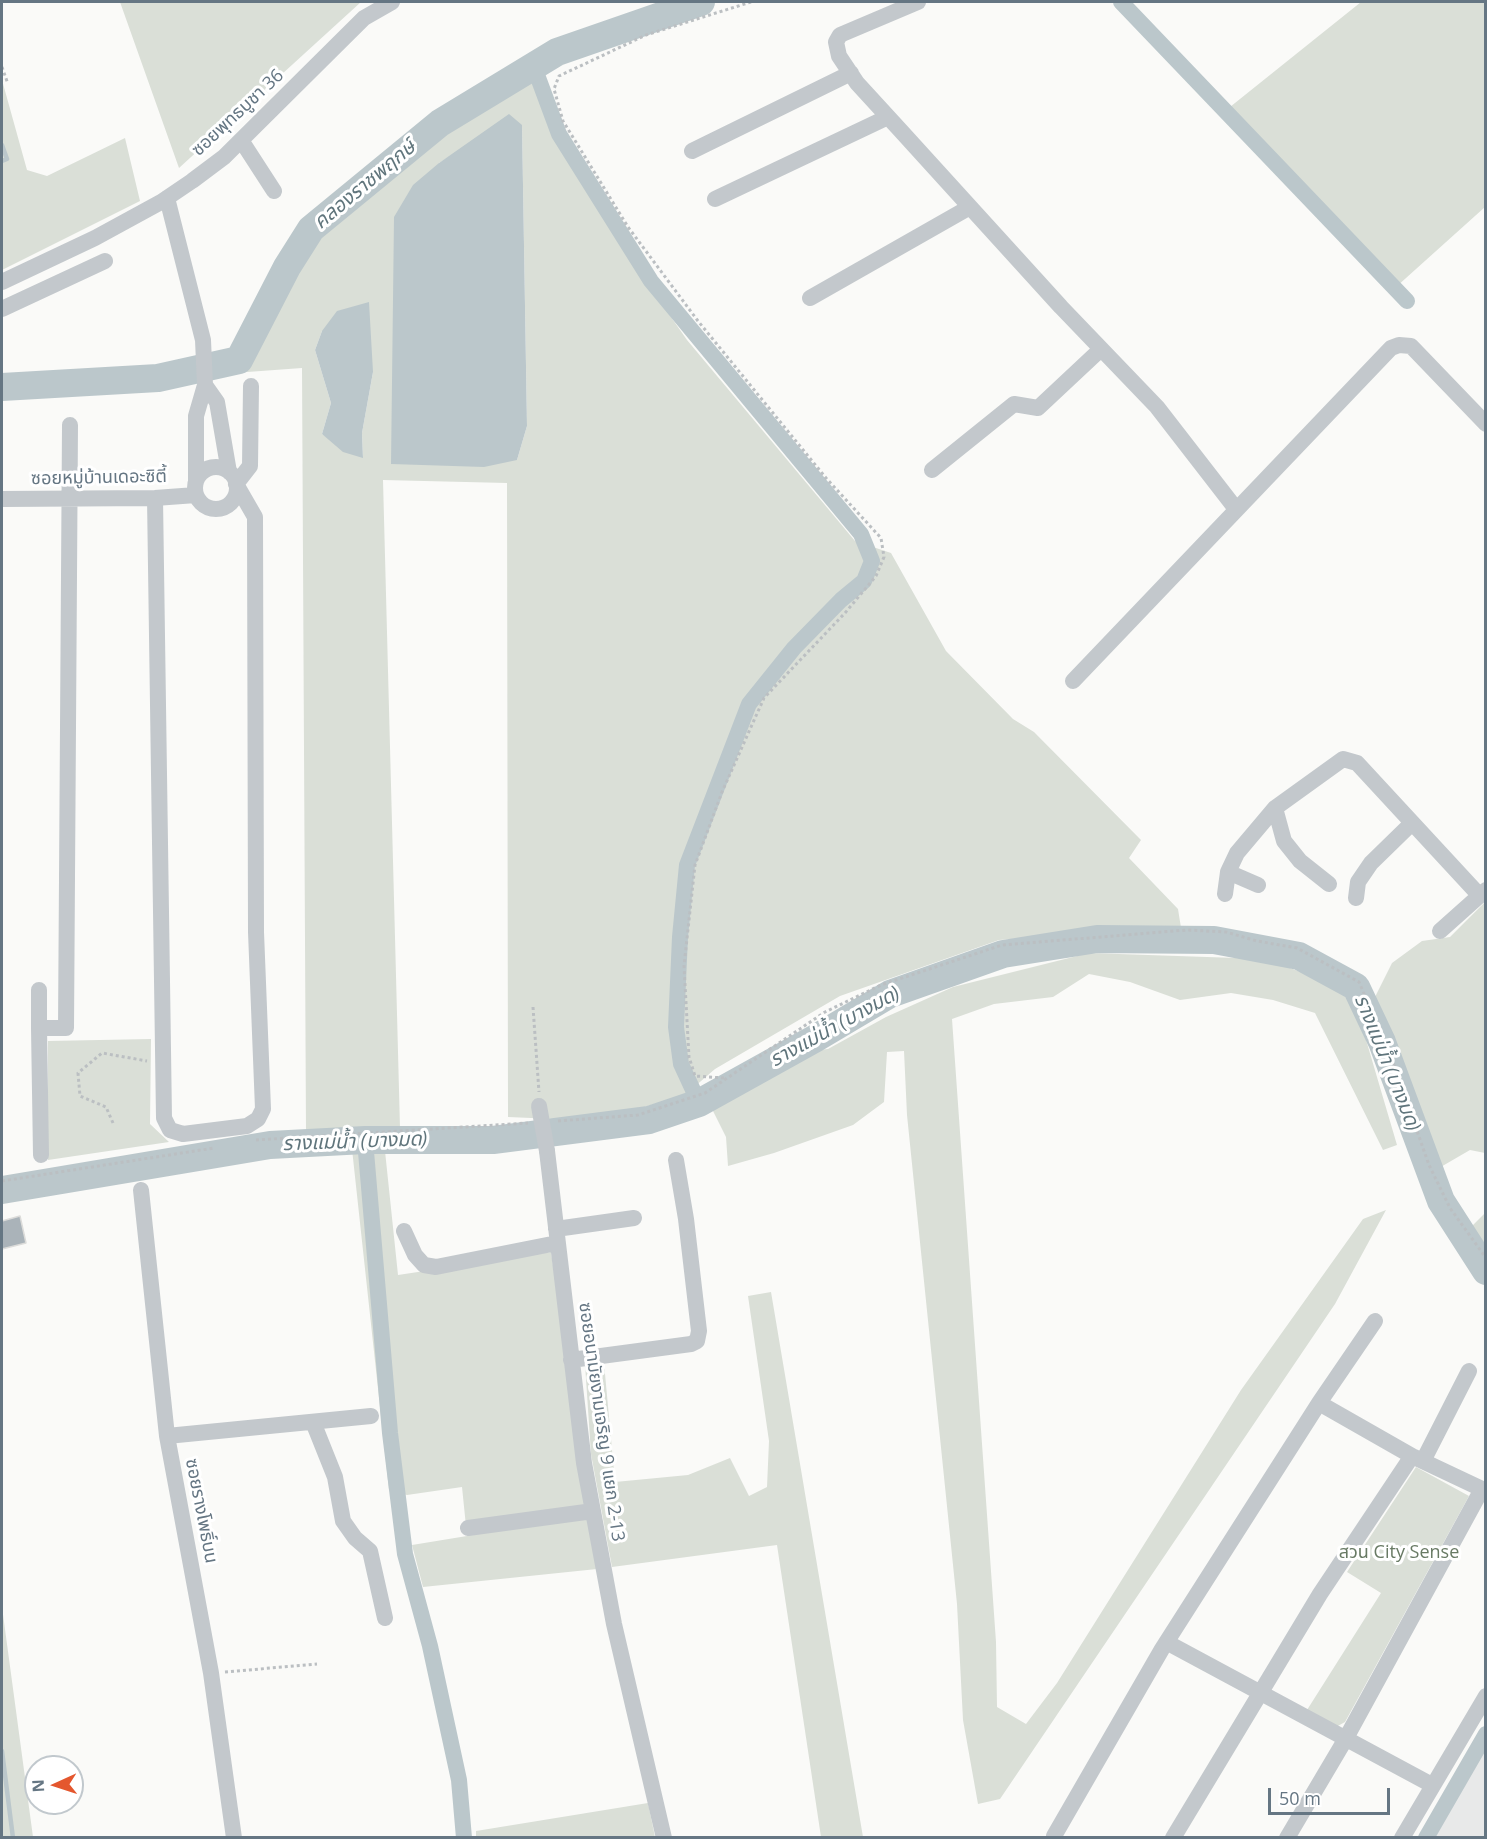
<!DOCTYPE html>
<meta charset="utf-8">
<style>
body{margin:0}
#map{position:relative;width:1487px;height:1839px;overflow:hidden;background:#fafaf8;font-family:"Open Sans",sans-serif}
canvas{display:block}
.frame{position:absolute;inset:0;border:3px solid #657683;pointer-events:none}
.north{position:absolute;left:24px;top:1755px;width:60px;height:60px;box-sizing:border-box;background:#fff;border:2px solid #c1c8cd;border-radius:50%;rotate:267deg;font-size:16px;font-weight:700;line-height:24px;text-align:center;color:#657683}
.north::after{content:'';display:block;margin:auto;width:21px;height:27px;background:#e4572e;clip-path:polygon(50% 0,100% 100%,50% 72%,0 100%)}
.scale{position:absolute;left:1268px;top:1788px;width:122px;height:27px;box-sizing:border-box;border:3px solid #657683;border-top:0;padding-left:8px;font-size:18px;line-height:21px;white-space:nowrap;color:#657683;-webkit-text-stroke:4px #fff;paint-order:stroke}
</style>
<div id="map">
<canvas width="1487" height="1839"></canvas>
<div class="frame"></div>
<div class="north">N</div>
<div class="scale">50 m</div>
</div>
<script>
const c = document.querySelector('canvas').getContext('2d');
c.lineJoin = 'round';
function paint(path, color) { c.fillStyle = color; c.fill(path, 'evenodd'); }
const toPath = rows => new Path2D(rows.map(r => 'M' + r).join(''));
function strokePath(path, color, width, dash) { c.strokeStyle = color; c.lineWidth = width; c.lineCap = dash ? 'butt' : 'round'; c.setLineDash(dash || []); c.stroke(path); }
function write(font, color, halo, rows, align = 'center') {
  c.font = font + ' "Open Sans","Noto Sans Thai",sans-serif'; c.lineWidth = 6; c.setLineDash([]); c.textBaseline = 'middle'; c.strokeStyle = halo; c.fillStyle = color; for (const [text, x, y, turn = 0] of rows) {
    c.save(); c.translate(x, y); c.rotate((+turn || 0) * Math.PI / 180); c.textAlign = isNaN(turn) ? turn : align; if (halo) c.strokeText(text, 0, 0); c.fillText(text, 0, 0); c.restore();
  }
}
paint(toPath([
 [1485,1744,1485,1837,1430,1837]
]), '#e8e9e9');
paint(toPath([
 [120,2,361,2,179,168],
 [1361,2,1485,2,1485,207,1396,287,1230,107],
 [530,73,577,172,618,241,687,340,855,541,891,553,946,651,1013,719,1034,732,1141,840,1129,858,1178,909,1182,934,1154,928,999,940,840,996,715,1069,686,1094,632,1111,554,1119,508,1117,507,483,383,480,400,1128,306,1132,302,368,220,374,230,350,288,280,314,243,336,221,382,180],
 [522,125,527,426,517,460,439,163,471,143],
 [322,331,373,372,362,433,363,457,322,434,331,403,315,350],
 [2,80,27,170,47,176,125,138,140,201,2,270],
 [1485,902,1485,1153,1470,1150,1439,1168,1375,997,1392,963,1422,941,1450,937],
 [1089,953,1266,959,1338,986,1359,1016,1397,1145,1383,1150,1315,1013,1273,1000,1231,993,1180,1000,1130,982,1089,974,1053,997,994,1004,952,1019,996,1642,997,1707,1026,1724,1057,1683,1241,1390,1363,1219,1386,1210,1335,1304,1000,1799,978,1804,963,1720,957,1604,907,1115,904,1051,887,1052,884,1102,853,1125,774,1153,728,1166,726,1137,712,1109,808,1051,828,1049,886,1017,953,987],
 [151,1039,150,1124,169,1142,48,1160,48,1041],
 [352,1149,385,1151,398,1275,551,1252,597,1569,423,1587,412,1545,467,1536,462,1487,407,1495,389,1490],
 [1485,1213,1485,1245,1471,1227],
 [771,1292,863,1837,821,1837,777,1545,612,1567,591,1454,585,1364,604,1363,615,1482,688,1475,730,1458,749,1496,767,1487,769,1441,748,1296],
 [1416,1467,1469,1496,1345,1722,1336,1727,1307,1710,1381,1593,1347,1572],
 [2,1607,33,1837,2,1837],
 [648,1803,655,1837,476,1838,476,1831]
]), '#dadfd7');
paint(toPath([
 [509,114,522,125,527,426,517,460,484,467,391,464,394,217,413,185,439,163],
 [369,302,373,372,362,433,363,458,343,452,322,434,331,403,315,350,322,331,337,311]
]), '#bbc7cb');
strokePath(toPath([
 [2,145,7,159,2,161],
 [2,1751,13,1838]
]), '#bbc7cb', 4.5);
strokePath(toPath([
 [1121,2,1407,301],
 [533,64,559,134,651,281,861,534,872,561,864,581,841,600,794,648,749,704,687,865,680,937,676,1027,681,1064,699,1103],
 [365,1140,390,1433,405,1554,430,1646,459,1780,464,1838],
 [1426,1838,1486,1734]
]), '#bbc7cb', 16);
strokePath(toPath([
 [2,387,158,378,239,360,287,267,311,229,440,123,557,52,701,2],
 [2,1190,270,1145,365,1140,493,1140,649,1120,699,1103,816,1038,890,994,1003,954,1097,939,1214,940,1299,956,1356,987,1382,1042,1441,1201,1486,1271]
]), '#bbc7cb', 28);
const building = toPath([
 [20,1216,26,1243,2,1249,2,1221,20,1216]
]);
paint(building, '#aab3b9');
strokePath(building, '#dcdcda', 1.5);
strokePath(toPath([
 [2,67,8,84],
 [533,1007,539,1092],
 [724,1078,695,1076,689,1057,684,966,695,865,722,792,764,698,845,613,876,576,884,557,881,538,826,478,698,321,628,227,563,121,554,89,559,76,646,35,751,2],
 [558,1121,638,1115,705,1093,825,1012,881,985,1002,945,1187,930,1226,932,1257,941,1297,948,1359,982,1390,1054,1429,1165,1450,1208,1486,1258],
 [113,1123,106,1107,80,1096,78,1073,102,1053,147,1061],
 [256,1140,528,1123],
 [2,1181,214,1148],
 [225,1672,317,1664]
]), '#bbbfc2', 3, [3, 3]);
strokePath(toPath([
 [918,2,840,35,836,42,839,56,857,83,901,131,1061,307,1157,407,1236,509],
 [241,140,274,191],
 [692,151,851,73],
 [167,198,203,340,205,385,196,416,196,482],
 [715,199,888,117],
 [2,282,95,238,161,202,192,181,224,157,364,18,392,2],
 [810,298,970,207],
 [2,309,105,261],
 [205,385,217,402,229,472],
 '195 488a21 21 0 1 1 42 0a21 21 0 1 1-42 0Z',
 [932,470,1014,404,1038,408,1101,349],
 [155,498,164,1118,170,1130,183,1134,247,1126,258,1119,263,1109,256,932,255,517,236,484,250,466,251,386],
 [2,499,155,498,196,495],
 [1073,681,1391,348,1399,345,1411,346,1486,424],
 [1275,808,1284,841,1300,861,1329,884],
 [1228,872,1258,885],
 [1225,894,1228,872,1237,853,1275,808,1343,759,1357,763,1480,896],
 [1356,898,1358,882,1371,863,1412,823],
 [1440,931,1486,890],
 [39,990,39,1028],
 [547,1151,584,1463,614,1624,664,1838],
 [41,1155,39,1028,66,1028,70,425],
 [141,1190,167,1436,211,1673,234,1838],
 [556,1229,634,1218],
 [404,1231,415,1255,424,1265,436,1267,557,1243],
 [571,1360,691,1344,697,1341,699,1331,686,1219,676,1160],
 [1319,1403,1412,1456,1486,1491],
 [313,1422,335,1477,343,1521,355,1538,370,1551,385,1618],
 [167,1436,371,1416],
 [1423,1461,1469,1371],
 [468,1528,593,1511],
 [1168,1643,1432,1785],
 [1054,1836,1162,1649,1319,1403,1375,1321],
 [1173,1838,1320,1594,1412,1456],
 [1287,1838,1345,1740,1482,1489],
 [1402,1838,1486,1696]
]), '#c3c8cc', 16);
strokePath(toPath([
 [539,1106,547,1151]
]), '#c3c8cc', 16);
write('18px', '#657683', '#fff', [
 ["ซอยพุทธบูชา 36",238,113,-43],
 ["ซอยหมู่บ้านเดอะซิตี้",99,478,-1],
 ["ซอยอนามัยงามเจริญ 9 แยก 2-13",601,1422,82],
 ["ซอยรางโพธิ์บน",201,1511,79]
]);
write('18px', '#687a64', '#fff', [
 ["สวน City Sense",1399,1553]
]);
write('italic 20px', '#60757c', '#fff', [
 ["คลองราชพฤกษ์",365,185,-40],
 ["รางแม่น้ำ (บางมด)",835,1027,-29],
 ["รางแม่น้ำ (บางมด)",1387,1063,68],
 ["รางแม่น้ำ (บางมด)",355,1142,-2]
]);
</script>
